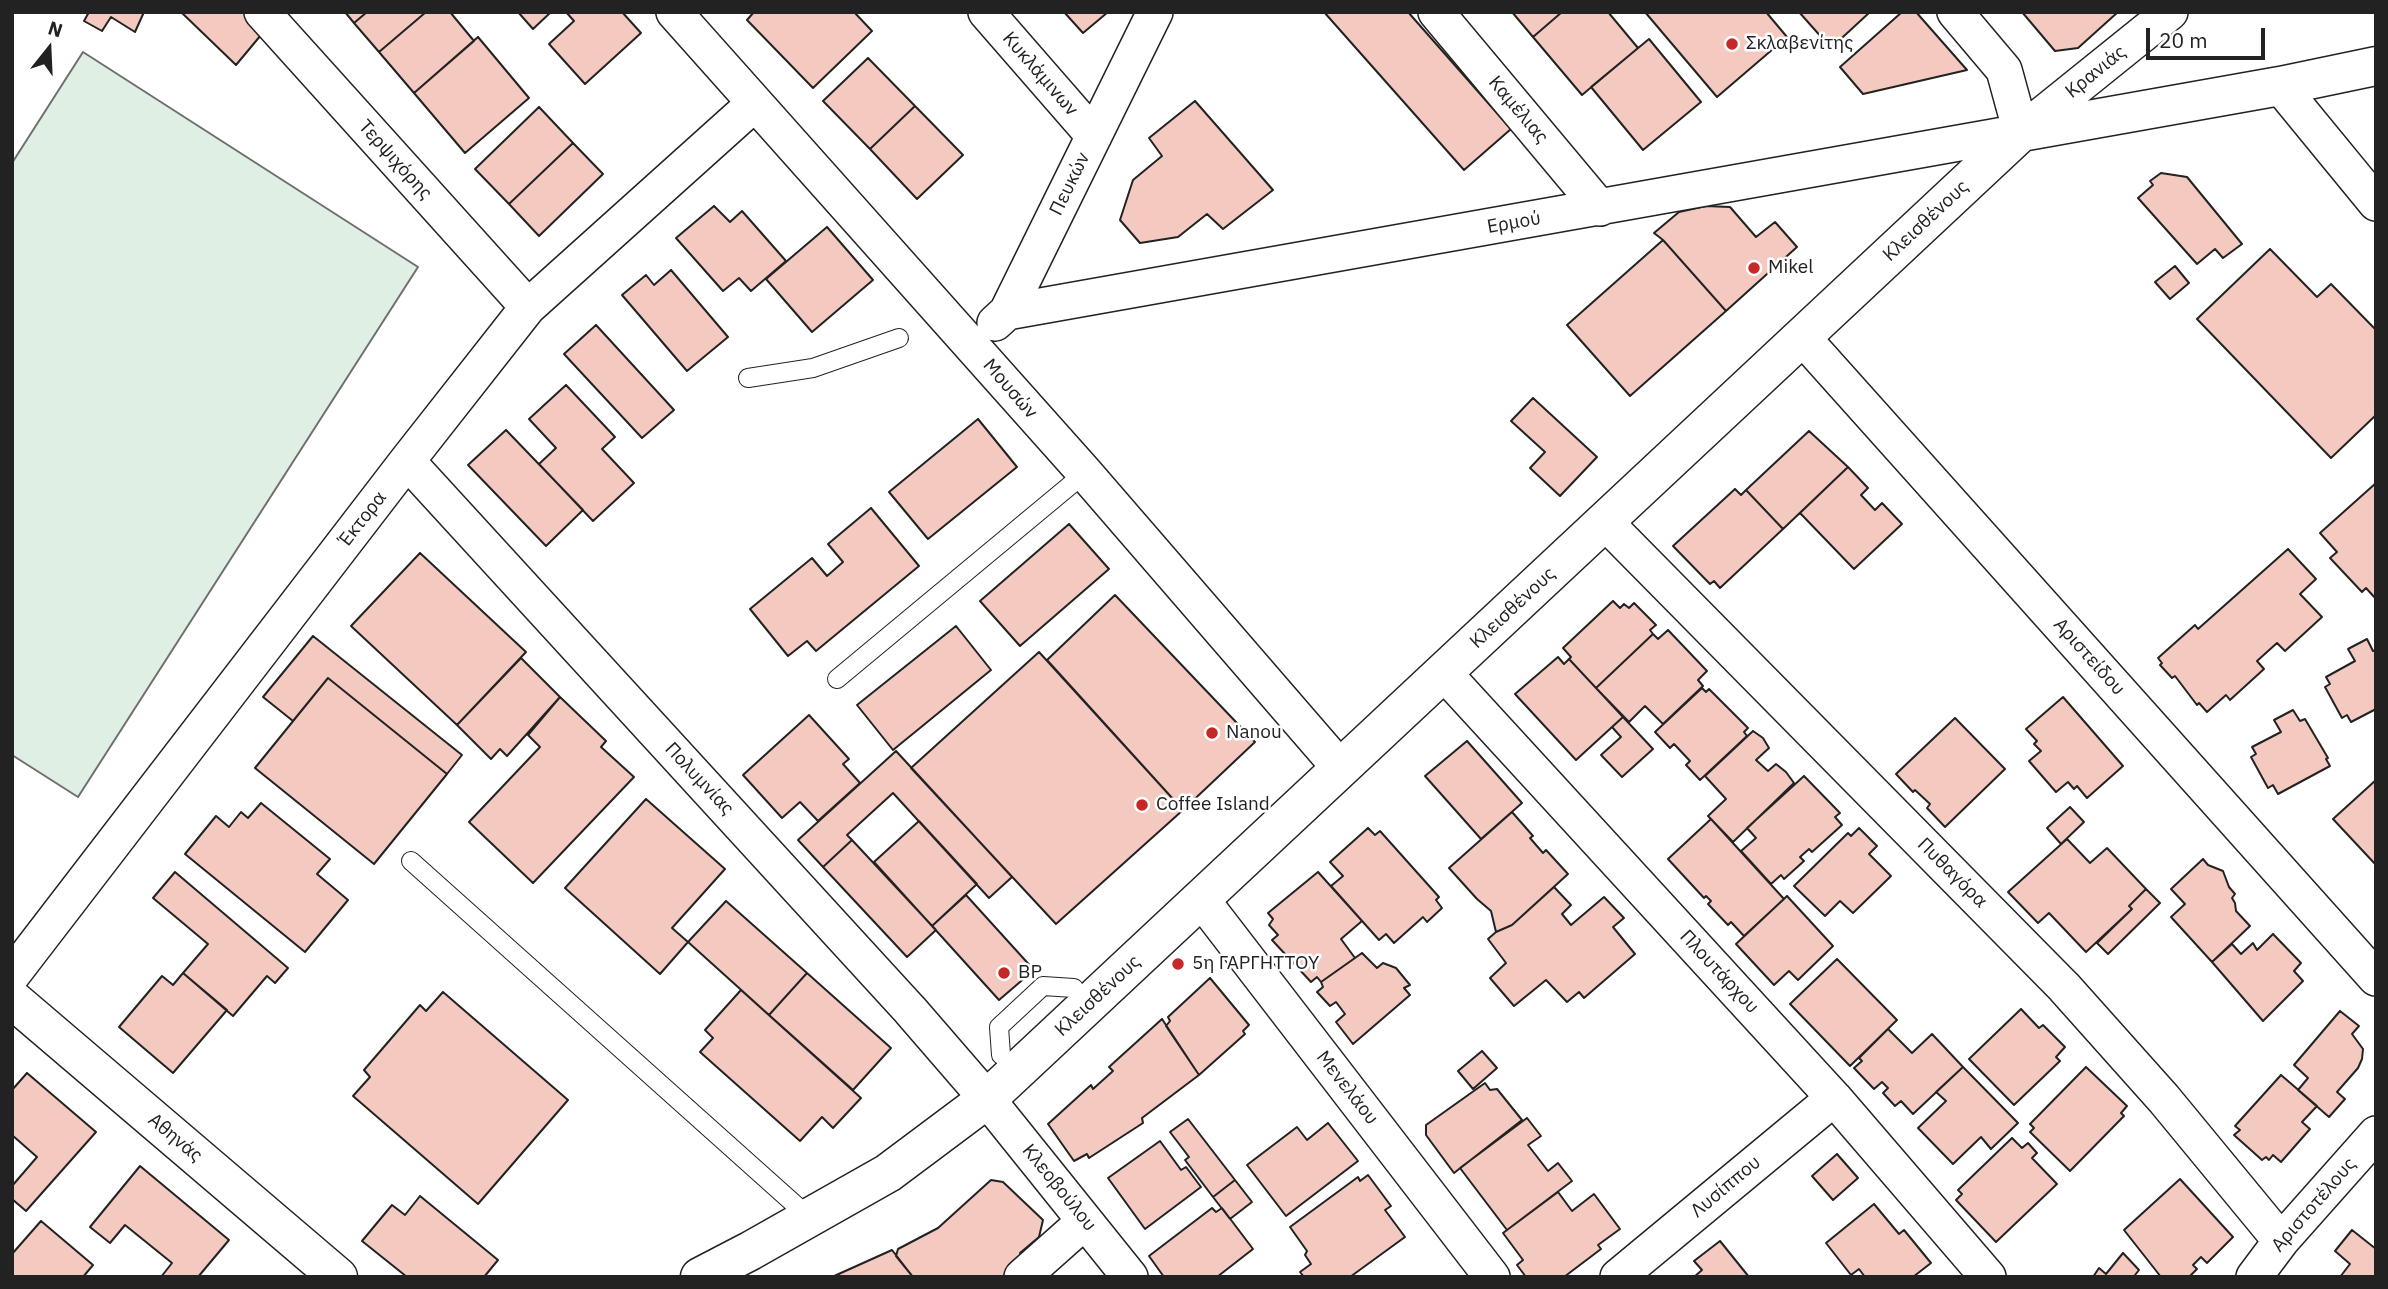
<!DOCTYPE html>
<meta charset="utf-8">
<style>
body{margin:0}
#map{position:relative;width:2388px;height:1289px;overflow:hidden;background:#fff;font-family:"IBM Plex Sans",sans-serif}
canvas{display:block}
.frame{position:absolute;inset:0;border:14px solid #222;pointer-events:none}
.north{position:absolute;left:14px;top:14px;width:70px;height:70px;-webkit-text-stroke:5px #fff;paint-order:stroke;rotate:18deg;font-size:19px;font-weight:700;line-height:28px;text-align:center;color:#222}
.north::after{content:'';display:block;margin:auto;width:24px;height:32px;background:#222;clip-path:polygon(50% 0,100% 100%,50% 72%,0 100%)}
.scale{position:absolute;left:2146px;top:28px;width:119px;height:32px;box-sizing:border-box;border:4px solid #222;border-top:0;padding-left:9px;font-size:21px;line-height:24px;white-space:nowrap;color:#222;-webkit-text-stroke:5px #fff;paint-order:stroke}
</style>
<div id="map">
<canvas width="2388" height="1289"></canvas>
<div class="frame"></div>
<div class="north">N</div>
<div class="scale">20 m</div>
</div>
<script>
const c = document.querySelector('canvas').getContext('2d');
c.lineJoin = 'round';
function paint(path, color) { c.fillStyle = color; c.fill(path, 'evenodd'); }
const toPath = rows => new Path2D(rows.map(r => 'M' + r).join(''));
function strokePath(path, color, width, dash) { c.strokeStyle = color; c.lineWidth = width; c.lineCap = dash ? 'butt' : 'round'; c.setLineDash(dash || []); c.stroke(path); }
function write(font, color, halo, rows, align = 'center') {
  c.font = font + ' "IBM Plex Sans",sans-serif'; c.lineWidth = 5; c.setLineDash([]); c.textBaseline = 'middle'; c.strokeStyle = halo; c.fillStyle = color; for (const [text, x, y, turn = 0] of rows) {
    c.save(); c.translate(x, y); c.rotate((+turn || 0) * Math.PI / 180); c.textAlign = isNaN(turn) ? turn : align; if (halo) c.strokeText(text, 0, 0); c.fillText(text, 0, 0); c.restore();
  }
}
const green = toPath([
 [83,52,418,267,78,797,12,755,12,163,83,52]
]);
paint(green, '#e0efe3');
strokePath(green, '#6f6f6f', 2);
const building = toPath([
 [89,12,144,12,135,32,111,17,102,31,84,21,89,12],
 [181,12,250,12,266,29,236,65,181,12],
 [345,12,367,12,354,23,345,12],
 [367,12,426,12,379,52,354,23,367,12],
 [426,12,450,12,474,41,414,93,379,52,426,12],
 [518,12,551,12,533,29,518,12],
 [566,12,622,12,641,33,585,84,549,44,574,21,566,12],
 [754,12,854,12,872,31,813,88,747,20,754,12],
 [1064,12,1108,12,1083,33,1064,12],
 [1324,12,1408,12,1511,129,1464,170,1324,12],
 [1512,12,1562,12,1533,37,1512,12],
 [1562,12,1608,12,1638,48,1582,95,1533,37,1562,12],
 [1645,12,1766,12,1787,37,1717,97,1645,12],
 [1799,12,1870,12,1831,48,1799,12],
 [1902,12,1916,12,1967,70,1863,94,1840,67,1902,12],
 [2022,12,2118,12,2078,48,2055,51,2022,12],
 [478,37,529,98,465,153,414,93,478,37],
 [1649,39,1701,102,1643,150,1591,87,1649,39],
 [868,58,915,106,870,149,823,101,868,58],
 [1195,101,1273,190,1223,229,1207,214,1178,237,1140,243,1120,220,1133,180,1162,156,1149,138,1195,101],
 [915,106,963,155,917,199,870,149,915,106],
 [539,107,573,143,509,204,475,169,539,107],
 [573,143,603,174,539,236,509,204,573,143],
 [2161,173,2187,177,2242,244,2223,258,2215,249,2197,264,2138,198,2153,185,2150,181,2161,173],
 [714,206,730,222,742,211,786,261,751,291,739,278,723,291,676,238,714,206],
 [1706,206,1730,207,1756,237,1775,222,1797,247,1726,311,1663,240,1654,233,1679,212,1706,206],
 [827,227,873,280,812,332,766,279,827,227],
 [1663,240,1726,311,1630,396,1567,325,1663,240],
 [2270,249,2317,297,2331,284,2376,330,2376,415,2331,458,2197,319,2270,249],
 [2175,266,2189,283,2170,299,2155,282,2175,266],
 [671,270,728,337,687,371,622,295,646,275,654,285,671,270],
 [596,325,674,410,642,438,564,354,596,325],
 [566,385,615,437,602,449,634,483,593,521,539,464,556,448,529,419,566,385],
 [1533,398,1597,457,1560,496,1530,468,1545,452,1511,421,1533,398],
 [978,419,1017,467,928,539,889,492,978,419],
 [506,430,583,510,546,546,468,465,506,430],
 [1809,431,1848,467,1783,529,1746,490,1809,431],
 [1848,467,1868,488,1861,495,1875,510,1882,503,1902,524,1854,569,1800,513,1848,467],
 [2376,483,2376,599,2366,588,2362,592,2330,558,2337,552,2320,533,2376,483],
 [1735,489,1741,495,1746,490,1783,529,1720,588,1714,581,1710,584,1673,546,1735,489],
 [871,508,919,566,816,651,807,641,788,656,750,609,812,558,827,576,843,562,828,544,871,508],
 [1069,524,1109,569,1020,646,980,601,1069,524],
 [2288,549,2316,579,2300,594,2322,617,2285,651,2277,643,2257,661,2264,669,2230,700,2226,695,2207,712,2199,703,2197,705,2175,676,2172,678,2160,665,2162,663,2158,658,2195,625,2198,629,2288,549],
 [420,553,526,652,457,725,351,626,420,553],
 [1115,595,1255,742,1183,810,1047,660,1115,595],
 [1613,601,1620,608,1624,604,1629,608,1634,603,1656,625,1650,630,1653,634,1596,688,1569,659,1571,657,1563,648,1613,601],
 [956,626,991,670,893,750,857,705,956,626],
 [1668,630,1707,671,1698,680,1703,686,1663,724,1645,706,1629,722,1596,688,1653,634,1658,639,1668,630],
 [313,636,462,755,447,774,328,678,293,721,263,697,313,636],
 [2367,639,2373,651,2376,650,2376,709,2351,722,2347,715,2342,718,2325,687,2330,684,2326,677,2355,661,2348,649,2367,639],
 [1039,652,1183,810,1056,924,911,768,1039,652],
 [1558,657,1564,664,1569,659,1623,717,1576,760,1515,694,1558,657],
 [521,658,560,697,507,756,500,749,491,759,457,725,521,658],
 [328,678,447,774,374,864,255,768,328,678],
 [1702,688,1706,692,1709,689,1748,728,1744,732,1747,736,1700,780,1686,765,1690,761,1674,744,1670,748,1655,732,1702,688],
 [560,697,606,741,601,747,634,777,533,883,469,822,540,747,528,735,560,697],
 [2063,697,2123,766,2087,798,2077,786,2074,789,2068,782,2056,792,2029,761,2041,751,2034,744,2037,741,2026,729,2063,697],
 [2293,710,2300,721,2305,719,2328,758,2326,759,2330,766,2278,794,2273,785,2268,788,2251,757,2256,754,2252,747,2281,732,2274,720,2293,710],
 [809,715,849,759,843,764,860,783,818,821,800,802,782,818,743,775,809,715],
 [1623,717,1653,749,1622,777,1601,755,1621,737,1612,727,1623,717],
 [1955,718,2005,769,1945,827,1927,808,1930,804,1915,790,1913,792,1896,774,1955,718],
 [1753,731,1763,738,1769,748,1756,760,1768,771,1776,764,1786,772,1794,783,1733,842,1708,816,1726,799,1705,776,1753,731],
 [1467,741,1522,803,1481,839,1425,776,1467,741],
 [896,751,1012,877,989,898,893,793,847,835,852,840,823,867,798,840,896,751],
 [1804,776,1840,813,1835,817,1842,825,1812,852,1809,849,1800,857,1804,861,1784,879,1781,875,1771,884,1741,851,1756,838,1747,828,1804,776],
 [2376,780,2376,865,2333,819,2376,780],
 [646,799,725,869,672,928,688,942,660,974,565,888,646,799],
 [261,803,330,859,317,874,348,900,305,952,185,854,216,816,229,827,241,812,248,818,261,803],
 [2070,807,2084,822,2061,844,2047,828,2070,807],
 [1512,812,1533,836,1530,838,1543,853,1546,850,1568,874,1512,925,1496,932,1491,911,1477,899,1449,868,1512,812],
 [1711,819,1784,899,1744,936,1731,922,1728,925,1708,904,1711,901,1706,896,1704,898,1668,859,1711,819],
 [919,821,977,884,932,926,874,862,919,821],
 [1368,828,1375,835,1380,831,1439,897,1436,900,1442,908,1427,922,1423,917,1394,943,1386,934,1379,940,1331,886,1343,876,1330,862,1368,828],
 [1859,828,1877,846,1869,854,1891,876,1853,913,1840,901,1825,916,1794,886,1848,833,1851,836,1859,828],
 [2067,839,2090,863,2107,848,2146,889,2129,906,2132,909,2086,952,2049,913,2038,923,2008,892,2067,839],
 [852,840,936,930,907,957,823,867,852,840],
 [2203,859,2208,865,2223,871,2229,887,2235,894,2232,898,2235,903,2236,911,2250,926,2212,962,2171,917,2185,904,2171,889,2203,859],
 [175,872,288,968,275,983,267,976,233,1016,183,973,208,944,153,898,175,872],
 [1318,872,1362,921,1341,939,1355,958,1321,982,1317,977,1311,982,1272,940,1278,935,1269,925,1273,919,1268,913,1318,872],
 [1554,887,1571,905,1562,914,1571,925,1604,897,1624,918,1613,927,1635,954,1584,998,1579,992,1567,1002,1546,980,1514,1006,1490,978,1506,963,1488,939,1496,932,1512,925,1554,887],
 [2146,889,2160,903,2108,954,2097,943,2132,909,2129,906,2146,889],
 [966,895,1034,970,999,1000,932,926,966,895],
 [1787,896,1833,946,1798,980,1789,971,1774,985,1736,944,1787,896],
 [726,901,807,973,769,1015,688,942,726,901],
 [2273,934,2301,963,2294,971,2303,981,2263,1021,2212,962,2232,944,2241,954,2253,943,2257,950,2273,934],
 [1362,953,1377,968,1383,963,1396,968,1410,985,1404,988,1410,995,1353,1044,1336,1022,1345,1014,1336,1002,1330,1006,1317,992,1323,987,1321,982,1362,953],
 [1837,959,1897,1020,1850,1066,1790,1004,1837,959],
 [183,973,227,1010,173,1073,119,1027,162,976,173,985,183,973],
 [807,973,891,1048,853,1090,769,1015,807,973],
 [1210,978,1249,1025,1243,1031,1245,1034,1199,1075,1166,1026,1170,1021,1168,1017,1210,978],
 [741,990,861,1098,833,1128,822,1117,800,1141,700,1052,713,1038,705,1030,741,990],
 [443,992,568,1100,478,1204,353,1096,370,1077,364,1070,420,1005,426,1011,443,992],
 [2021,1009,2039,1028,2043,1025,2065,1047,2056,1057,2060,1061,2014,1105,1969,1059,2021,1009],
 [2340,1011,2359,1026,2352,1034,2363,1049,2362,1059,2358,1068,2337,1092,2345,1099,2329,1117,2298,1090,2308,1078,2294,1065,2340,1011],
 [1162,1019,1199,1075,1142,1118,1143,1123,1089,1158,1087,1154,1074,1161,1048,1124,1091,1085,1093,1089,1113,1071,1109,1067,1162,1019],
 [1888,1029,1912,1053,1932,1034,1963,1067,1913,1114,1901,1101,1895,1106,1883,1093,1888,1088,1882,1082,1874,1089,1854,1068,1862,1061,1859,1058,1888,1029],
 [1482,1051,1497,1068,1473,1089,1458,1071,1482,1051],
 [1963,1067,2018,1123,1991,1149,1981,1137,1953,1164,1918,1128,1946,1101,1936,1092,1963,1067],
 [2086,1067,2127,1106,2121,1113,2124,1116,2070,1171,2030,1132,2034,1128,2030,1124,2086,1067],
 [27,1073,96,1132,26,1211,12,1199,12,1186,37,1157,12,1135,12,1090,27,1073],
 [2281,1075,2317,1106,2302,1122,2310,1129,2281,1162,2273,1155,2269,1160,2266,1157,2262,1160,2234,1135,2240,1130,2235,1126,2281,1075],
 [1485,1083,1490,1090,1497,1089,1522,1120,1454,1173,1426,1135,1426,1125,1485,1083],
 [1527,1118,1541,1136,1528,1145,1548,1171,1558,1163,1572,1181,1507,1230,1460,1168,1527,1118],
 [1188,1119,1235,1180,1213,1197,1185,1160,1189,1157,1170,1132,1188,1119],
 [1328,1123,1358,1161,1286,1216,1247,1165,1297,1127,1307,1140,1328,1123],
 [2012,1138,2022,1148,2028,1143,2037,1153,2032,1158,2057,1184,1996,1242,1956,1200,1962,1194,1958,1190,2012,1138],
 [1160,1141,1181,1170,1186,1167,1201,1187,1145,1229,1108,1178,1160,1141],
 [1837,1154,1858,1178,1833,1200,1812,1176,1837,1154],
 [140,1166,229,1240,198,1277,161,1277,172,1263,125,1225,110,1243,90,1227,140,1166],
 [1368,1175,1391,1206,1385,1210,1405,1237,1350,1277,1304,1277,1300,1272,1311,1264,1305,1255,1307,1251,1290,1227,1358,1177,1360,1181,1368,1175],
 [2180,1179,2233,1237,2207,1263,2201,1257,2193,1265,2197,1269,2189,1277,2161,1277,2124,1230,2180,1179],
 [991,1180,1003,1182,1043,1220,1039,1237,1020,1253,1024,1258,1002,1277,913,1277,896,1256,898,1249,938,1228,991,1180],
 [1235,1180,1252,1202,1230,1219,1213,1197,1235,1180],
 [1558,1192,1572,1211,1594,1194,1620,1229,1598,1245,1601,1249,1564,1277,1526,1277,1517,1265,1523,1260,1503,1233,1558,1192],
 [420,1196,498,1260,484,1277,407,1277,362,1241,392,1205,405,1215,420,1196],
 [1874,1204,1899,1234,1904,1230,1931,1263,1913,1277,1865,1277,1859,1269,1851,1275,1826,1243,1874,1204],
 [1212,1208,1216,1212,1222,1208,1253,1249,1217,1277,1164,1277,1149,1256,1212,1208],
 [41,1221,93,1265,83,1277,12,1277,12,1254,41,1221],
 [2352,1230,2376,1249,2376,1277,2340,1277,2350,1264,2335,1251,2352,1230],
 [1720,1241,1749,1277,1694,1277,1702,1270,1694,1261,1720,1241],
 [892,1250,913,1277,832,1277,892,1250],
 [2123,1253,2139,1270,2135,1275,2137,1277,2093,1277,2099,1268,2106,1274,2123,1253]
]);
paint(building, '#f3c9c0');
strokePath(building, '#222', 2);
const service = toPath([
 [748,378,813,368,899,338],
 [837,679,1085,473],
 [411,861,810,1218],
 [1001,1055,999,1027,1043,986,1074,988]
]);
const minor = toPath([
 [262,12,528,307],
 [674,12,1085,473,1341,769],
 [986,12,1094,136],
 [1436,12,1600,208],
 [1955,12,2004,70,2021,132],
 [2280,86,2376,203],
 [1007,312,2021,132,2170,12],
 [995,323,1007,312,1155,12],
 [1802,337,2376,978],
 [407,461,910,1010,987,1099,1130,1277],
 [1605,522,2064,987,2164,1099,2281,1241],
 [1444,673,1834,1098,1988,1277],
 [1201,899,1492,1277],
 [12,975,407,461,528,307,755,103],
 [1022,1277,1085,1221],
 [1618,1277,1834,1098],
 [2254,1277,2281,1241,2376,1134]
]);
const tertiary = toPath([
 [12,999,338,1277]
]);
const secondary = toPath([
 [700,1277,750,1251,888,1173,987,1099,2021,132,2280,86,2376,66]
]);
strokePath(service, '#222', 20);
strokePath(minor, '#222', 38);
strokePath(tertiary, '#222', 41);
strokePath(secondary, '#222', 41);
strokePath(service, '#fff', 18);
strokePath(minor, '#fff', 35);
strokePath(tertiary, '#fff', 38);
strokePath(secondary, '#fff', 38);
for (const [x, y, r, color] of [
 [1732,44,7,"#c62828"],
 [1754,268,7,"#c62828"],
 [1212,733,7,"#c62828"],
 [1142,805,7,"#c62828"],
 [1178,964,7,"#c62828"],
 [1004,973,7,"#c62828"]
]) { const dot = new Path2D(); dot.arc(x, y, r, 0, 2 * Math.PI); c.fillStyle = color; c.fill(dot); strokePath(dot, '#fff', 2.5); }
write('19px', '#222', '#fff', [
 ["Σκλαβενίτης",1746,44],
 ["Mikel",1768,268],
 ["Nanou",1226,733],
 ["Coffee Island",1156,805],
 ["5η ΓΑΡΓΗΤΤΟΥ",1192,964],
 ["BP",1018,973]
], 'left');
write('19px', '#222', '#fff', [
 ["Κρανιάς",2096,72,-39],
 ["Κυκλάμινων",1040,74,49],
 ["Καμέλιας",1518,110,50],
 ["Τερψιχόρης",395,160,48],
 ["Πευκών",1070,184,-64],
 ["Κλεισθένους",1926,221,-43],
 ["Ερμού",1514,223,-10],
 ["Μουσών",1010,389,49],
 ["Έκτορα",363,519,-52],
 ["Κλεισθένους",1513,608,-43],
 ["Αριστείδου",2089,657,48],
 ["Πολυμνίας",699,779,47],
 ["Πυθαγόρα",1952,873,45],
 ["Πλουτάρχου",1719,972,47],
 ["Κλεισθένους",1098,996,-43],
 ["Μενελάου",1347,1088,52],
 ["Αθηνάς",175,1138,40],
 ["Λυσίππου",1726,1187,-40],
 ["Κλεοβούλου",1059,1188,51],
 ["Αριστοτέλους",2314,1205,-49]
]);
</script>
